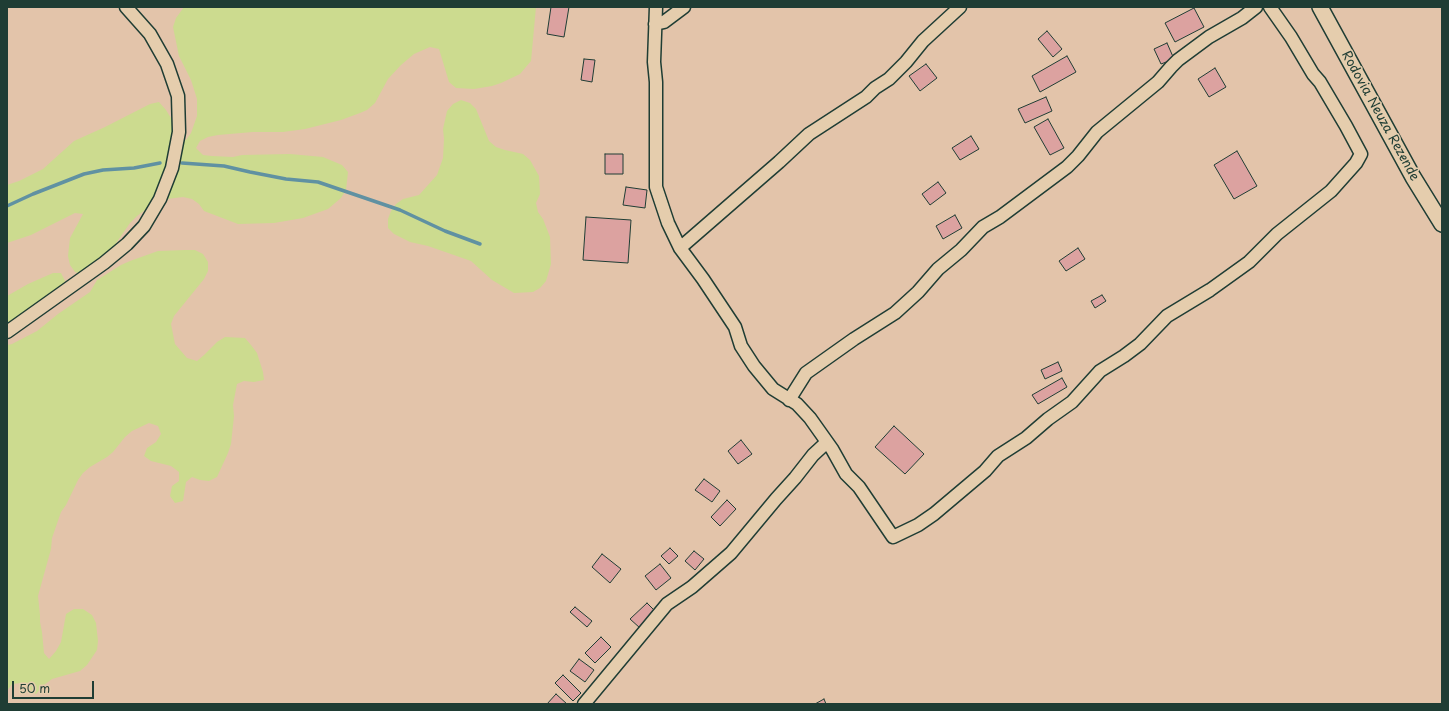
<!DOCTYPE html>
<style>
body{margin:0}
#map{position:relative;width:1449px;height:711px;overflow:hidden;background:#e3c4aa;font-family:"Playpen Sans",sans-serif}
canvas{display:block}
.frame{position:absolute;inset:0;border:8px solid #1f3d34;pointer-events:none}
.scale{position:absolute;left:12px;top:681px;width:82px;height:18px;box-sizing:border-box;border:2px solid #1f3d34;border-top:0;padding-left:5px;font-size:12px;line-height:14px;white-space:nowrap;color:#1f3d34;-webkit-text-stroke:3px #e5cdad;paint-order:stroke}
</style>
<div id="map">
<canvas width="1449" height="711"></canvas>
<div class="frame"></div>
<div class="scale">50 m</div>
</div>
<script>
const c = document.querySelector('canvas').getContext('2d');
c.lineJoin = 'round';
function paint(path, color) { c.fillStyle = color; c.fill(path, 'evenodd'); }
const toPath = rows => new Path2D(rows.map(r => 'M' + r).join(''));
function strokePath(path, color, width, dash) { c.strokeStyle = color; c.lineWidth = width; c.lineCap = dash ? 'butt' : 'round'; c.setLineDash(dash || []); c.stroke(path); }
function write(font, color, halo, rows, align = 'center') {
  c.font = font + ' "Playpen Sans",sans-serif'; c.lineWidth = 3; c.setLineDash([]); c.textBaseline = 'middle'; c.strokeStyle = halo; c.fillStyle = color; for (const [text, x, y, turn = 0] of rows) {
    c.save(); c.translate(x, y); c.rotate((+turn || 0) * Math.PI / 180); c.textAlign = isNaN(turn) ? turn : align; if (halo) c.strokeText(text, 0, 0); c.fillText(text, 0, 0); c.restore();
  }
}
paint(toPath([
 [184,7,536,7,531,61,520,74,501,83,492,86,474,89,456,88,449,82,439,49,430,47,414,54,401,65,388,79,375,103,367,110,360,113,341,120,305,129,283,132,253,132,218,135,208,137,200,141,196,148,203,155,212,156,233,157,242,155,290,154,323,157,342,165,348,172,346,190,341,198,328,209,303,218,274,223,238,224,204,211,199,204,192,199,183,197,167,199,152,205,137,216,130,223,110,252,82,274,75,272,70,265,68,256,70,238,83,214,75,213,31,235,7,243,7,185,19,181,43,169,74,141,105,127,150,104,159,102,166,110,171,118,177,135,186,140,191,133,197,116,197,99,191,80,179,56,173,27,176,18],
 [461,100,470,103,476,109,489,141,496,147,505,150,523,154,530,160,539,176,540,194,536,203,538,212,543,219,550,237,551,264,546,281,540,288,533,292,514,293,492,280,471,261,428,246,410,242,394,234,388,228,388,219,391,211,396,204,403,199,419,195,437,175,443,158,444,139,443,129,447,111,453,104],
 [185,250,195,250,203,254,208,262,208,271,204,279,174,316,171,324,175,344,187,358,197,361,204,355,217,342,225,337,245,338,251,345,257,353,263,372,264,380,254,382,244,381,237,384,233,405,234,416,231,444,228,453,217,477,209,481,200,480,192,477,186,482,183,501,175,503,170,496,172,486,179,481,179,472,171,466,151,461,144,456,147,448,156,442,161,434,158,426,149,423,132,431,125,437,113,452,107,457,90,467,83,473,78,480,66,505,61,512,52,538,51,549,38,596,40,615,40,622,42,632,44,653,49,659,56,651,61,642,66,614,74,609,83,609,92,615,96,623,98,641,97,650,87,665,80,671,52,679,44,685,36,694,27,689,21,683,12,684,7,691,7,345,12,344,37,331,58,314,90,292,97,280,121,265,130,261,158,251],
 [53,273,61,273,65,281,62,290,7,323,7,296,28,284]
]), '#ccdb8f');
strokePath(toPath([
 [182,163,224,166,250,172,286,179,318,182,400,210,445,231,480,244],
 [7,206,33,194,84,174,103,170,134,168,160,163]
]), '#6091a2', 3.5);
const building = toPath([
 [551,7,569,7,564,37,547,34,551,7],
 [1194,8,1204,27,1175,42,1165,23,1194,8],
 [1047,31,1062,49,1053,57,1038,39,1047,31],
 [1167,43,1174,59,1161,64,1154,49,1167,43],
 [1067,56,1076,72,1040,92,1032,76,1067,56],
 [584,59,595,60,592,82,581,80,584,59],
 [926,64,937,78,920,91,909,76,926,64],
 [1215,68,1226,87,1209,97,1198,79,1215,68],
 [1046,97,1052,111,1025,123,1018,109,1046,97],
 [1048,119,1064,148,1050,155,1034,127,1048,119],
 [971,136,979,149,960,160,952,148,971,136],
 [1237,151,1257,186,1234,199,1214,165,1237,151],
 [605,154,623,154,623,174,605,174,605,154],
 [938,182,946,193,930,205,922,194,938,182],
 [626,187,647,190,645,208,623,205,626,187],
 [955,215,962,228,943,239,936,226,955,215],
 [586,217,631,220,628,263,583,260,586,217],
 [1078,248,1085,259,1066,271,1059,261,1078,248],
 [1102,295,1106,301,1095,308,1091,301,1102,295],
 [1058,362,1062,371,1045,379,1041,370,1058,362],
 [1062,378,1067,387,1038,404,1032,395,1062,378],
 [894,426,924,454,905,474,875,447,894,426],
 [741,440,752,454,738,464,728,451,741,440],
 [704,479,720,491,712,502,695,490,704,479],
 [727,500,736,509,720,526,711,517,727,500],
 [670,548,678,556,669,564,661,556,670,548],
 [694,551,704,559,695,570,685,561,694,551],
 [602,554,621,569,610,583,592,567,602,554],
 [660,564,671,578,656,590,645,576,660,564],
 [647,603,656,612,640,628,630,619,647,603],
 [575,607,592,621,587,627,570,612,575,607],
 [601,637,611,647,595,663,585,653,601,637],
 [579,659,594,670,585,682,570,671,579,659],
 [563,675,581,693,573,701,555,683,563,675],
 [556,694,567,704,547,704,556,694],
 [824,699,826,704,815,704,824,699]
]);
paint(building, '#dca2a0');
strokePath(building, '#1f3d34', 1);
const minor = toPath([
 [656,7,654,62,656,82,656,187,668,223,680,248,703,279,735,327,741,346,754,366,773,389,797,404,810,418,832,449,846,474,859,487,893,537,918,525,934,514,985,471,998,456,1026,438,1048,419,1072,402,1100,371,1124,356,1140,344,1167,316,1210,290,1249,262,1277,234,1331,191,1356,163,1361,154,1346,126,1320,82,1313,74,1291,37,1270,7],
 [655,24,664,22,684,7],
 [680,248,779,162,809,134,866,97,875,88,889,79,906,62,923,41,960,7],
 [7,332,104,263,127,244,144,226,160,199,172,168,179,132,178,96,167,64,150,34,126,7],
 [789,400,806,373,854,339,895,313,918,292,938,269,961,250,983,227,1000,217,1067,167,1078,156,1097,132,1158,82,1171,67,1178,60,1209,37,1242,18,1256,7],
 [584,704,667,604,692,587,731,553,776,499,795,478,813,455,827,442]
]);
const tertiary = toPath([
 [1320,7,1413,177,1442,224]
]);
strokePath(minor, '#1f3d34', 15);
strokePath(tertiary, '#1f3d34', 18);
strokePath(minor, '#e5cdad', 12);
strokePath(tertiary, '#e5cdad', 15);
write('13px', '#1f3d34', '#e5cdad', [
 ["Rodovia Neuza Rezende",1380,116,61]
]);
</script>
